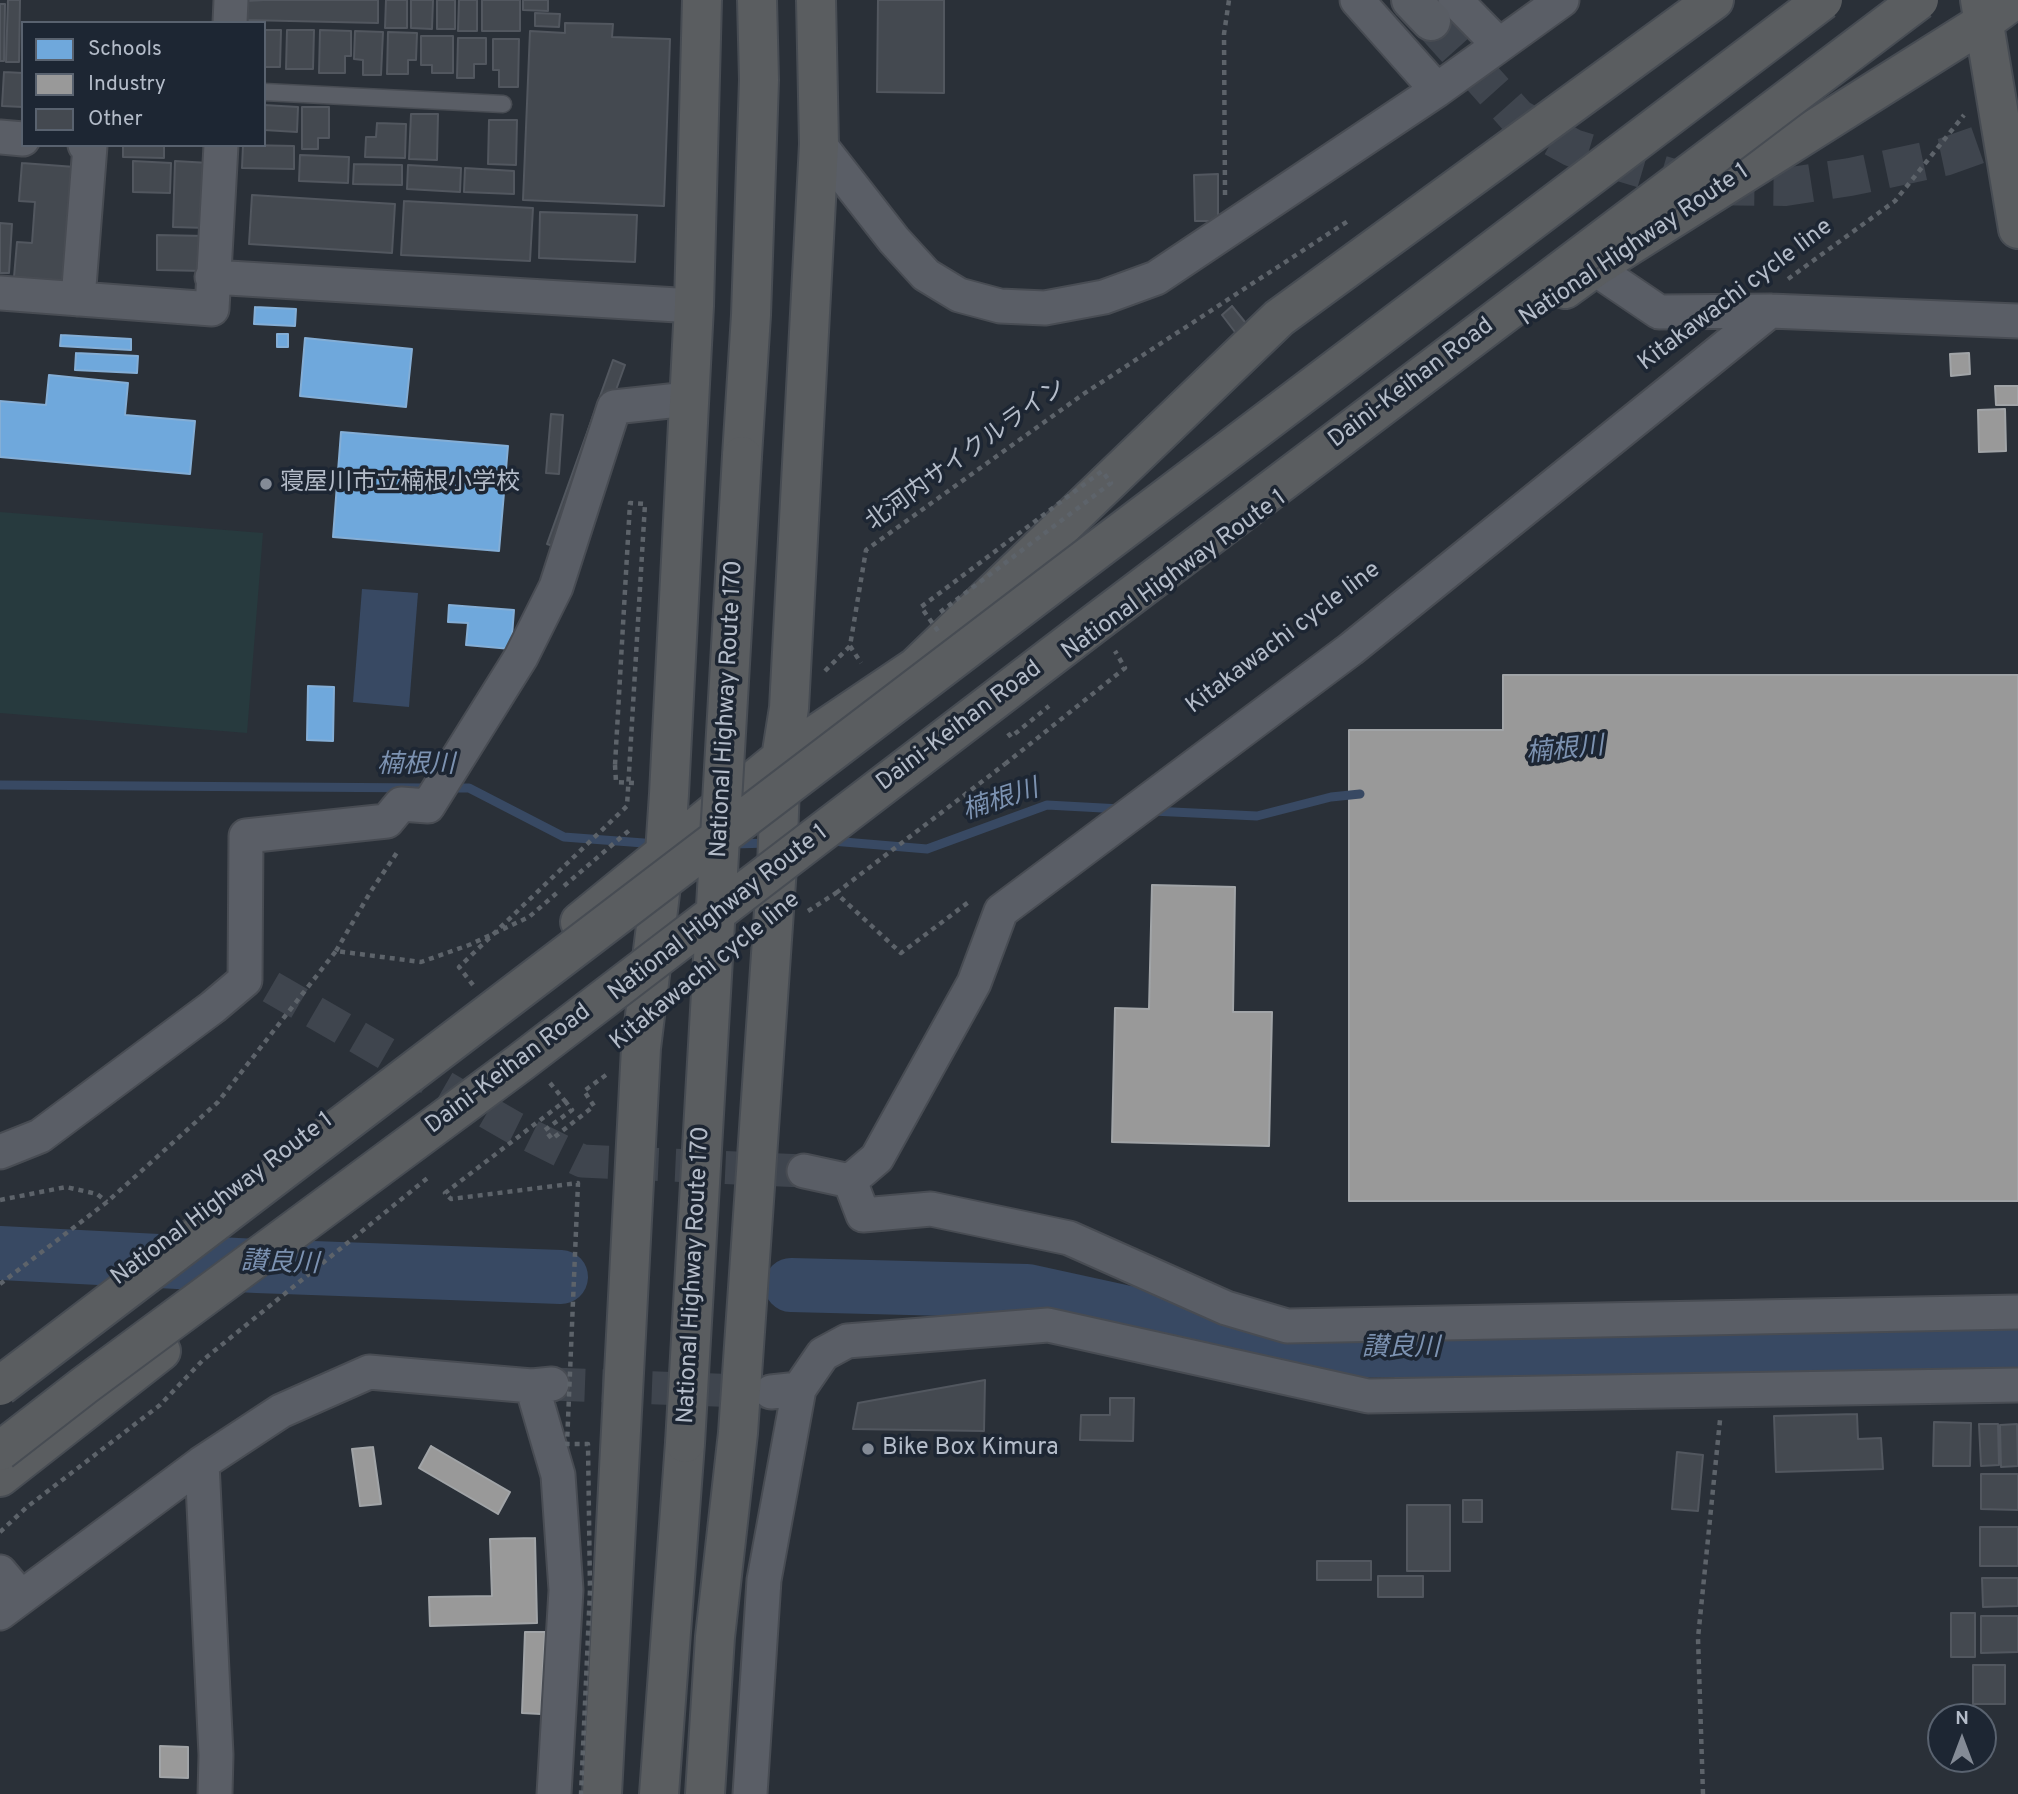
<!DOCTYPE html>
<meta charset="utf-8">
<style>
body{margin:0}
#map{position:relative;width:2018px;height:1794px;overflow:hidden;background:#2a3038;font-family:Overpass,sans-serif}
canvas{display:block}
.legend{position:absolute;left:21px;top:21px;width:245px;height:126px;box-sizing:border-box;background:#1d2633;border:2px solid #59626f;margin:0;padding:9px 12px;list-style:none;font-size:21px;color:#b4bcc9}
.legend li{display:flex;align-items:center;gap:14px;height:35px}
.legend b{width:35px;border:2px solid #59626f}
.north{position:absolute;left:1927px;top:1703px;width:70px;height:70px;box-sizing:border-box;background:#1d2633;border:2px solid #59626f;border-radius:50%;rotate:0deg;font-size:19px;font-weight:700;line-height:28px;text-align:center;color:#b4bcc9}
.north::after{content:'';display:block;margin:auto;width:24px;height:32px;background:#848b96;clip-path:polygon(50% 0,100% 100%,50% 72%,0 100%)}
</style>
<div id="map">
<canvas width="2018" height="1794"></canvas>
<ul class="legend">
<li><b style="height:19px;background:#6fa8dc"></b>Schools</li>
<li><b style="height:19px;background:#999"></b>Industry</li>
<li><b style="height:19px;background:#444950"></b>Other</li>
</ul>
<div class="north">N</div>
</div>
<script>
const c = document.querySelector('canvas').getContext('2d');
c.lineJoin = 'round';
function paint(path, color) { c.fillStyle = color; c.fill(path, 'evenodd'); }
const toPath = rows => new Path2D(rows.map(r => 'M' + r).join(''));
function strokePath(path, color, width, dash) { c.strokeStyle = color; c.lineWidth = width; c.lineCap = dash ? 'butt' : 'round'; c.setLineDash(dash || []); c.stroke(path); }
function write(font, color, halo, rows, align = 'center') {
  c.font = font + ' Overpass,"Noto Sans JP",sans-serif'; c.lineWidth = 7; c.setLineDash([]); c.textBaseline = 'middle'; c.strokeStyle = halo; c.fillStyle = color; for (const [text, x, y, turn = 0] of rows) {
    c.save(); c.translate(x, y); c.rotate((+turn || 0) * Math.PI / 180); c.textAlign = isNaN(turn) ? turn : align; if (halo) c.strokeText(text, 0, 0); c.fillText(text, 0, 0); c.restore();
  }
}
paint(toPath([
 [0,512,263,533,247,733,0,713]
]), '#273a3e');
paint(toPath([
 [362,589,418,593,409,707,353,702]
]), '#384963');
const schools = toPath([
 [255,307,296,309,295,326,254,324,255,307],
 [277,334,288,334,288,347,277,347,277,334],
 [61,335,131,339,131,350,60,346,61,335],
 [305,338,412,349,406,407,300,396,305,338],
 [76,353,138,356,137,373,75,370,76,353],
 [49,375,128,383,125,415,195,421,190,474,0,457,0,401,46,405,49,375],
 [341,432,508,446,499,551,333,537,341,432],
 [449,605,514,610,511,649,466,645,468,623,448,622,449,605],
 [308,686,334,687,333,741,307,740,308,686]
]);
paint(schools, '#6fa8dc');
strokePath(schools, '#84aed6', 2);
const industry = toPath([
 [1969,353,1970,374,1951,376,1950,354,1969,353],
 [1995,386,2018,386,2018,405,1996,405,1995,386],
 [2005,409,2006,451,1979,452,1978,410,2005,409],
 [1503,675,2018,675,2018,1201,1349,1201,1349,730,1503,730,1503,675],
 [1152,885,1235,887,1233,1012,1272,1012,1269,1146,1112,1142,1115,1008,1149,1009,1152,885],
 [431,1446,510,1492,498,1514,419,1468,431,1446],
 [373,1447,381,1504,360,1506,352,1449,373,1447],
 [535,1538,537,1623,430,1626,429,1597,492,1596,490,1539,535,1538],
 [525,1632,545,1632,541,1714,522,1713,525,1632],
 [160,1746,188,1747,188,1778,160,1777,160,1746]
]);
paint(industry, '#999');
strokePath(industry, '#a1a4a7', 2);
strokePath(toPath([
 [0,785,431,788],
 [448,788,469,788,564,837,657,844],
 [1152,811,1257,816,1331,797,1360,794],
 [832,841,927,849,1047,805,1121,809],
 [734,844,769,843]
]), '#384963', 9);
strokePath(toPath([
 [0,1253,257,1266,561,1277],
 [791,1285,1027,1291,1137,1315,1252,1346,1314,1351,2018,1346]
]), '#384963', 54);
const building = toPath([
 [8,0,20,0,19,62,6,62,8,0],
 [264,0,378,0,378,23,246,20,246,1,264,0],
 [386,0,407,0,407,28,385,28,386,0],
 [411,0,433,0,432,29,411,28,411,0],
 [437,0,455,0,455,29,437,29,437,0],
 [459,0,477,0,477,31,458,31,459,0],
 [482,0,520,0,520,31,482,31,482,0],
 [523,0,548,0,548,11,523,10,523,0],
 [878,0,944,0,944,93,877,92,878,0],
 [0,4,5,4,4,61,0,61,0,4],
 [535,13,560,14,559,27,535,26,535,13],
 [565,23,613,24,612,37,670,39,664,206,523,200,530,31,565,33,565,23],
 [264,30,281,30,280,67,264,67,264,30],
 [287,30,314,30,313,69,286,69,287,30],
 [320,30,351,31,351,56,345,56,345,73,319,73,320,30],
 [355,31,383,32,381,75,363,75,363,60,354,59,355,31],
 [388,32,417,33,416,60,408,60,408,74,387,74,388,32],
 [421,36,453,36,453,73,432,73,432,65,421,65,421,36],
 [458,38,486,38,486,64,474,64,474,78,457,78,458,38],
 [493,39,519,39,518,87,499,87,499,70,493,70,493,39],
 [4,72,23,73,23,107,2,106,4,72],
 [264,105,298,107,297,132,264,130,264,105],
 [302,107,329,107,329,138,318,138,318,149,302,149,302,107],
 [411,114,438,114,437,160,409,159,411,114],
 [489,120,517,120,516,165,488,164,489,120],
 [377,123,406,124,405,158,365,157,366,137,376,137,377,123],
 [123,145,164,145,164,158,123,157,123,145],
 [243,145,294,146,294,169,242,168,243,145],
 [300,155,349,157,348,183,299,181,300,155],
 [133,161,171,163,170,193,133,192,133,161],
 [175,161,209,163,207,228,173,227,175,161],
 [22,163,75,167,67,281,14,277,17,242,32,243,35,202,19,201,22,163],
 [354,164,402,165,402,185,353,184,354,164],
 [408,165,461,168,460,192,407,189,408,165],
 [465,168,514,171,514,194,464,192,465,168],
 [1218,174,1218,221,1195,221,1194,175,1218,174],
 [252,195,395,204,392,253,249,244,252,195],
 [404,201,533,208,530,261,401,255,404,201],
 [540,212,637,215,635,262,539,258,540,212],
 [0,223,12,224,9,273,0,273,0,223],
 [157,235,205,236,205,271,157,270,157,235],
 [1232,306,1249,327,1238,336,1222,315,1232,306],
 [613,360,625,365,559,548,547,544,613,360],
 [551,414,563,415,559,474,546,473,551,414],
 [985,1380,984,1431,853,1429,858,1403,985,1380],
 [1110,1398,1134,1398,1133,1441,1080,1440,1081,1415,1110,1415,1110,1398],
 [1857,1414,1858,1439,1881,1438,1883,1469,1776,1472,1774,1416,1857,1414],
 [1934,1422,1971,1423,1970,1466,1933,1466,1934,1422],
 [1979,1424,1998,1424,1999,1465,1981,1466,1979,1424],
 [2017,1424,2018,1466,2001,1467,2000,1425,2017,1424],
 [1677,1452,1703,1455,1698,1511,1672,1509,1677,1452],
 [1981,1474,2018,1474,2018,1510,1981,1509,1981,1474],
 [1463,1500,1482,1500,1482,1522,1463,1522,1463,1500],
 [1407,1505,1450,1505,1450,1571,1407,1571,1407,1505],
 [1980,1527,2018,1527,2018,1566,1980,1566,1980,1527],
 [1317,1561,1371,1561,1371,1580,1317,1580,1317,1561],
 [1378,1576,1423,1576,1423,1597,1378,1597,1378,1576],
 [1982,1578,2018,1578,2018,1606,1983,1607,1982,1578],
 [1951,1613,1975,1613,1975,1657,1951,1657,1951,1613],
 [1981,1616,2018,1616,2018,1652,1981,1653,1981,1616],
 [1973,1665,2005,1665,2005,1704,1973,1704,1973,1665]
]);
paint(building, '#444950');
strokePath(building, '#52575f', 2);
strokePath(toPath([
 [271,987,513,1127,582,1161,804,1171],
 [552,1384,767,1392]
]), '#3f454e', 33, [33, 17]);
strokePath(toPath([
 [1431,21,1518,118,1573,148,1700,186,1785,187,1850,177,1944,157,2018,131]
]), '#3f454e', 38, [38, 19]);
const lane = toPath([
 [264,92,503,104]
]);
const street = toPath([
 [1357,0,1437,90],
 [1455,0,1499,45],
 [230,23,231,0],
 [0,137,23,139],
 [819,144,894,240,926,275,959,295,1000,306,1045,308,1104,297,1156,278,1437,90,1562,0],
 [1594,268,1659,312,1770,311,2018,321],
 [212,277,694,306],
 [0,293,212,309,221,145],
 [78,299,90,146,85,145],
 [0,1152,40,1136,213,1007,245,980,246,836,387,821,401,804,428,806,521,657,556,587,614,407,688,399],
 [804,1171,850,1181,877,1158,974,983,1001,911,1351,649,1770,311],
 [850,1181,863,1215,931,1209,1069,1238,1226,1308,1287,1326,2018,1312],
 [532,1386,558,1475,566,1590,554,1794],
 [771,1392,799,1389,823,1354,847,1341,1048,1325,1368,1396,2018,1385],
 [202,1463,216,1755,215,1794],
 [0,1572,21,1597],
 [0,1613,202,1463,281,1411,369,1372,532,1386,552,1384],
 [750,1794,764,1580,799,1389]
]);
const secondary = toPath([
 [1411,0,1431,21]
]);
const highway = toPath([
 [1980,0,2018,229],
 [1565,289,1594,268,1984,22,2014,0],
 [742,456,751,315,759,80,757,0],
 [580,922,781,758,916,667,1279,318,1714,0],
 [0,1477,161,1351],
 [602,1794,641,1048,665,853,669,794,694,306,702,0],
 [659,1794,685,1443],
 [705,1794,715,1637,738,1433,777,867,781,758,789,708,819,144,816,0]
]);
strokePath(lane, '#484c53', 19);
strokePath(street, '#484c53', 37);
strokePath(secondary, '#484c53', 42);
strokePath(highway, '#474c53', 42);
strokePath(toPath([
 [1225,195,1224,34,1229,0],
 [1788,279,1895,201,1964,115],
 [850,646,861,663],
 [825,671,850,646,866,550,1082,395,1348,221],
 [615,765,616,782,636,783],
 [564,886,632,828],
 [836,893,1005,764],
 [808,911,836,893,901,953,970,901],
 [336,951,371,891,398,851],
 [565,1101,572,1110,545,1130,552,1139,594,1106,584,1091,606,1075],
 [0,1200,66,1187,97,1194,107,1202],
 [0,1284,107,1202,218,1102,336,951,421,962,469,945,529,917,558,892],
 [1703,1794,1698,1638,1720,1420]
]), '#5d636a', 4.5, [5, 5]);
strokePath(lane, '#5a5e66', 16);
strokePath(street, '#5a5e66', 33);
strokePath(secondary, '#595d64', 38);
strokePath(highway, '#5a5d60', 38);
const highwayBridge = toPath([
 [0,1386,1060,578,1823,0],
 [685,1443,742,456],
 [0,1451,85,1385,521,1062,1098,621,1919,0]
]);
strokePath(highwayBridge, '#474c53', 42, []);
strokePath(toPath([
 [938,631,921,607,1102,471,1111,483,939,613],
 [1008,733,1011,737,1049,706],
 [1005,764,1125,668,1115,651],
 [473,985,459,967,627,806,645,504,630,503,615,765],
 [550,1083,565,1101,445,1193,451,1199,578,1183,567,1444,588,1444,590,1590,581,1794],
 [0,1532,27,1507,160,1405,203,1360,430,1176]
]), '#5d636a', 4.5, [5, 5]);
strokePath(highwayBridge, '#5a5d60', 38);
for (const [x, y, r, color] of [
 [266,484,7,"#848b96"],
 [868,1449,7,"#848b96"]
]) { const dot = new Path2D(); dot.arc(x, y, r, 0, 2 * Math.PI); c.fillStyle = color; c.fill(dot); strokePath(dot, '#1d2633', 2.5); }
write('24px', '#b4bcc9', '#1d2633', [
 ["National Highway Route 1",1635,246,-34],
 ["Kitakawachi cycle line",1736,296,-37],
 ["Daini-Keihan Road",1412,384,-37],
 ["北河内サイクルライン",967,456,-36],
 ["National Highway Route 1",1175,576,-36],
 ["Kitakawachi cycle line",1284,639,-37],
 ["National Highway Route 170",728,709,-87],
 ["Daini-Keihan Road",960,727,-37],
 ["National Highway Route 1",719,914,-38],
 ["Kitakawachi cycle line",706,972,-39],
 ["Daini-Keihan Road",509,1070,-37],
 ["National Highway Route 1",223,1200,-37],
 ["National Highway Route 170",695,1275,-87]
]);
write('24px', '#b4bcc9', '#1d2633', [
 ["寝屋川市立楠根小学校",280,484],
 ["Bike Box Kimura",882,1449]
], 'left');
write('italic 26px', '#7c92b1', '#1d2633', [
 ["楠根川",1565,752,-6],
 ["楠根川",416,767],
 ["楠根川",1001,802,-18],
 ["讃良川",280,1265,2],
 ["讃良川",1401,1350]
]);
</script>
